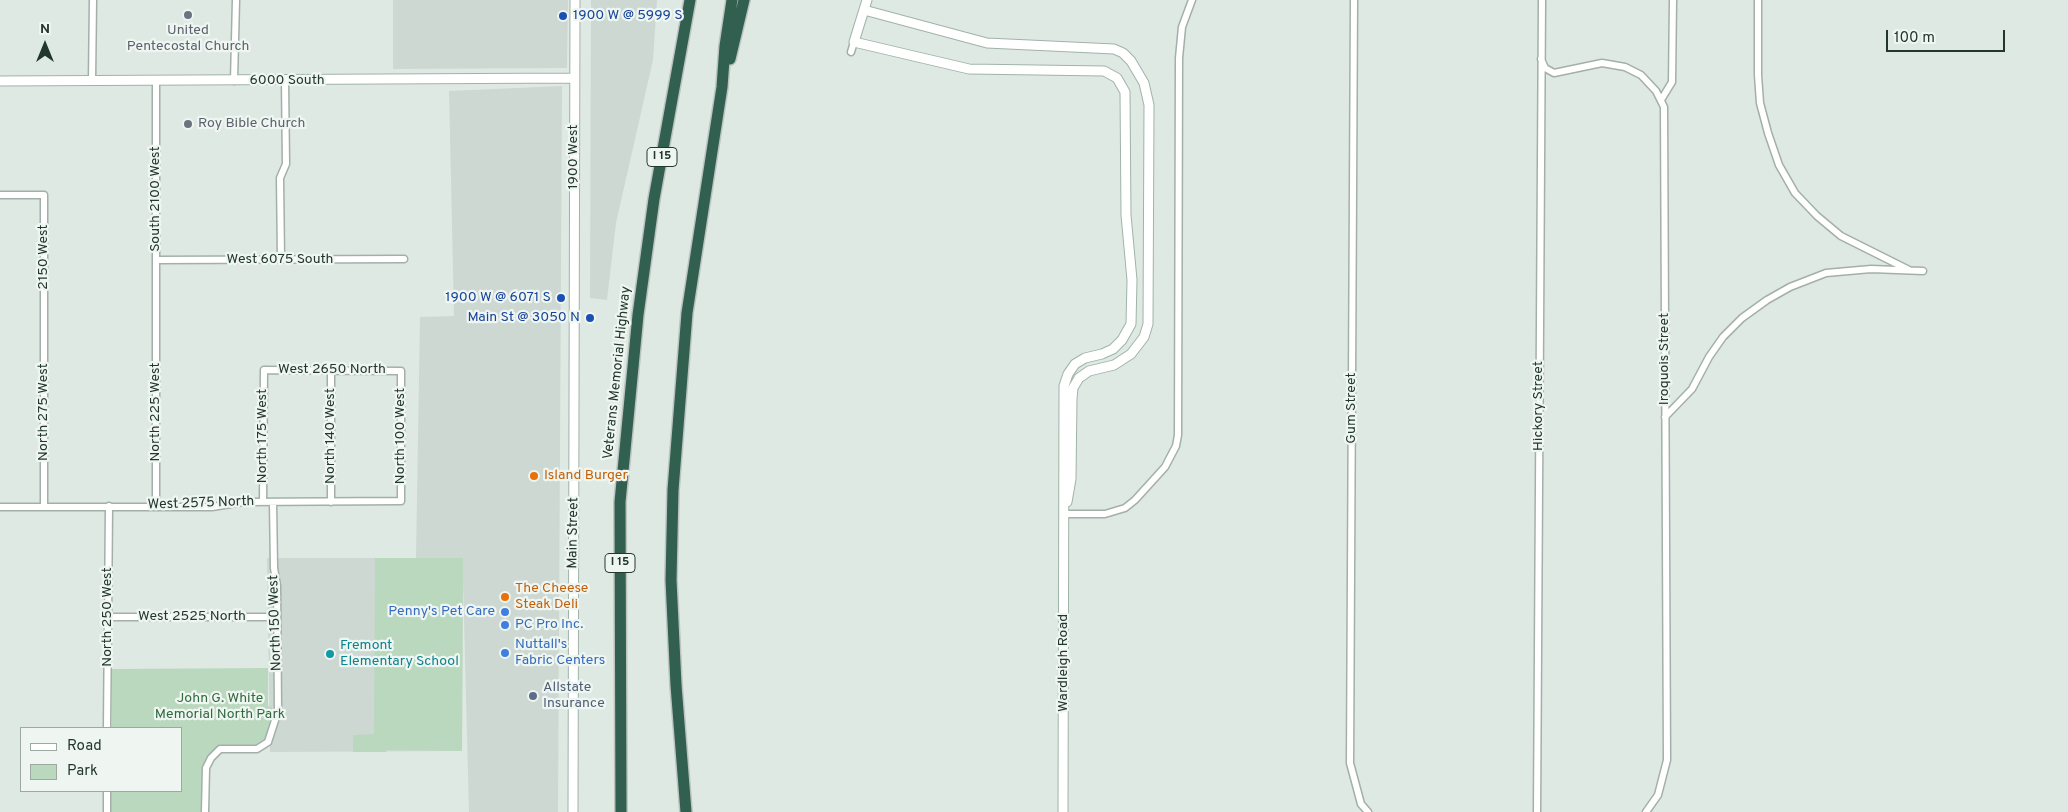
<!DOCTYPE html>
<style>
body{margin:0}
#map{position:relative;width:2068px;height:812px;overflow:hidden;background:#dfe9e3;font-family:Overpass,sans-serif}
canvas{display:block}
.legend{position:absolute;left:20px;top:727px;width:162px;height:65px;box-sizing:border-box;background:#eff6f1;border:1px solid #9daaa3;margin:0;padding:6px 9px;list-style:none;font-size:15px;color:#22372e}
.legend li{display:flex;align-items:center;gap:10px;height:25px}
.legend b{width:25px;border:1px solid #9daaa3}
.north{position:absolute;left:20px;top:20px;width:50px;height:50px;-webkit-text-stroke:4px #eff6f1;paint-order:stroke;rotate:0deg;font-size:14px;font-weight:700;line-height:20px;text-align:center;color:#22372e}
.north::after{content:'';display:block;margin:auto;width:18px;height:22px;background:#22372e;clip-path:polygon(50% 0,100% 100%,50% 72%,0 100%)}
.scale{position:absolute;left:1886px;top:30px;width:119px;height:22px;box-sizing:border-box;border:2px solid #22372e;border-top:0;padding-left:6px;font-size:15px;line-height:18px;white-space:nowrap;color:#22372e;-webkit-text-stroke:4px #eff6f1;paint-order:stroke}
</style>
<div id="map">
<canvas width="2068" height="812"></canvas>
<ul class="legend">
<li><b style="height:6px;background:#fff"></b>Road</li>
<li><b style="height:14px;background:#bad8be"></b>Park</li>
</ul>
<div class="north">N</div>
<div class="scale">100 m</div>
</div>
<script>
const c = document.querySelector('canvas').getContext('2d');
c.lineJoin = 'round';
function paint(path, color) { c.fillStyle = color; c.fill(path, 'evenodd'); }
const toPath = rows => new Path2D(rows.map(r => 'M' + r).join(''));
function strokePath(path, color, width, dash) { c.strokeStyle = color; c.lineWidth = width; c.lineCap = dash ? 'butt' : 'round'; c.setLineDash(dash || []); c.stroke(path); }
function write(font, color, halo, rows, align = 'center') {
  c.font = font + ' Overpass,sans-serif'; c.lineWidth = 4.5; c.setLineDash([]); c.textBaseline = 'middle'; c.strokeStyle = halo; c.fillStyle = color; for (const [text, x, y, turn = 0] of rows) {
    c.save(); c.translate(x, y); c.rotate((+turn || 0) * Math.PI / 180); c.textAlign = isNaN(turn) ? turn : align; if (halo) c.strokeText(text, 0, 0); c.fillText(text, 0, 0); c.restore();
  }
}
paint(toPath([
 [393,0,568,0,567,68,393,69],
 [591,0,657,0,653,60,616,223,607,300,590,298],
 [562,86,558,812,469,812,463,582,462,751,270,752,267,558,416,558,420,317,454,316,449,91]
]), '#ced8d2');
paint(toPath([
 [375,558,463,558,462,751,387,750,386,752,353,752,353,735,374,734],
 [268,668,268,706,272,707,272,724,266,739,255,745,218,746,209,755,202,767,202,812,111,812,111,791,181,791,181,728,112,728,112,669]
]), '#bad8be');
const street = toPath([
 [1354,0,1350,763,1361,804,1368,812],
 [1758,0,1758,75,1760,103,1768,133,1779,165,1795,193,1817,216,1841,236,1909,270],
 [851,52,854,42],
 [1541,59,1545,68,1554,73,1602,63,1625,67,1641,75,1656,91,1664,107,1667,760,1658,795,1646,812],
 [92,81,93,0],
 [234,81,236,0],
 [1661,100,1672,82,1673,0],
 [0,195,44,195,44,507],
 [281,259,280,178,286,164,285,81],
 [156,260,404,259],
 [1665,417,1692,389,1709,357,1723,337,1742,318,1767,300,1790,287,1826,273,1871,269,1923,271],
 [331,502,331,371],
 [0,507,212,507,243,502,401,501,401,371,264,370,263,502],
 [156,507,156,81],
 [1064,514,1105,514,1125,508,1135,500,1165,467,1176,446,1178,435,1179,58,1182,27,1192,0],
 [107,617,277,617],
 [107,728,109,506],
 [107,812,107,791],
 [205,812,206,768,211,758,220,749,257,749,268,742,278,711,277,586,274,568,273,502],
 [1537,812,1542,0]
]);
const secondary = toPath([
 [867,0,854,42,969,69,1104,71,1117,78,1125,92,1126,215,1132,280,1131,324,1122,340,1113,349,1102,354,1085,358,1075,364,1068,374,1064,386,1063,812],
 [864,10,987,43,1114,49,1123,53,1131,61,1144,83,1149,105,1148,324,1144,337,1131,354,1114,365,1089,371,1079,378,1073,388,1072,399,1071,479,1067,502],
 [0,81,575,78],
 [573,812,575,0]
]);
const highway = toPath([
 [730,59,744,0],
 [621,812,620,502,638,315,654,199,690,0],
 [686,812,676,685,671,580,673,490,687,313,722,87,725,46,732,0]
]);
strokePath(street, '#a3b0a9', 9);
strokePath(secondary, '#a0b3a9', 11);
strokePath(highway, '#bdc3c0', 14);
strokePath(street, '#fff', 6);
strokePath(secondary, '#fff', 9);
strokePath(highway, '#316050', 11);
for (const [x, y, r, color] of [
 [188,15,5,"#6b7280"],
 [563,16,5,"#1a4fb4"],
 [188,124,5,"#6b7280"],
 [561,298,5,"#1a4fb4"],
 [590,318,5,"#1a4fb4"],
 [534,476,5,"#e8710a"],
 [505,597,5,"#e8710a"],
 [505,612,5,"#3f7fe0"],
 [505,625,5,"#3f7fe0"],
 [505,653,5,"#3f7fe0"],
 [330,654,5,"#0f9aa8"],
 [533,696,5,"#5c6f8a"]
]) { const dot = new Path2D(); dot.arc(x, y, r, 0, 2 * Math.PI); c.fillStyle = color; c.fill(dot); strokePath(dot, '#eff6f1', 2); }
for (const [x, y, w] of [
 [662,157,30],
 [620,563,30]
]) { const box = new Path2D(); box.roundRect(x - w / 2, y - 9.5, w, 19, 4); c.fillStyle = '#eff6f1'; c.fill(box); strokePath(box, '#22372e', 1); }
write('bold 12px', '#22372e', null, [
 ["I 15",662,157],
 ["I 15",620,563]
]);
write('14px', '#164399', '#eff6f1', [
 ["1900 W @ 5999 S",573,16,"left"],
 ["1900 W @ 6071 S",551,298],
 ["Main St @ 3050 N",580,318]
], 'right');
write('14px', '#5b616d', '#eff6f1', [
 ["United",188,31],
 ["Pentecostal Church",188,47],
 ["Roy Bible Church",198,124,"left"]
]);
write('14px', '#22372e', '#eff6f1', [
 ["6000 South",287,81],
 ["1900 West",574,157,-90],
 ["South 2100 West",156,199,-90],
 ["2150 West",44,257,-90],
 ["West 6075 South",280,260],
 ["Iroquois Street",1665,359,-90],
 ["West 2650 North",332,370],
 ["Veterans Memorial Highway",618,373,-84],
 ["Hickory Street",1539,406,-90],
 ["Gum Street",1352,408,-90],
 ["North 275 West",44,412,-90],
 ["North 225 West",156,412,-90],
 ["North 175 West",263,436,-90],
 ["North 140 West",331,436,-90],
 ["North 100 West",401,436,-90],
 ["West 2575 North",201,504,-2],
 ["Main Street",574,533,-89],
 ["North 250 West",108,617,-90],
 ["West 2525 North",192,617],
 ["North 150 West",276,623,-92],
 ["Wardleigh Road",1064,663,-90]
]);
write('14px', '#c56008', '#eff6f1', [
 ["Island Burger",544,476],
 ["The Cheese",515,589],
 ["Steak Deli",515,605]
], 'left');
write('14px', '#366cbe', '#eff6f1', [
 ["Penny's Pet Care",495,612,"right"],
 ["PC Pro Inc.",515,625],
 ["Nuttall's",515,645],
 ["Fabric Centers",515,661]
], 'left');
write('14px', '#0d838f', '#eff6f1', [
 ["Fremont",340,646],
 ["Elementary School",340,662]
], 'left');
write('14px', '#4e5e75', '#eff6f1', [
 ["Allstate",543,688],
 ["Insurance",543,704]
], 'left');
write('14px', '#306a3f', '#eff6f1', [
 ["John G. White",220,699],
 ["Memorial North Park",220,715]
]);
</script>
